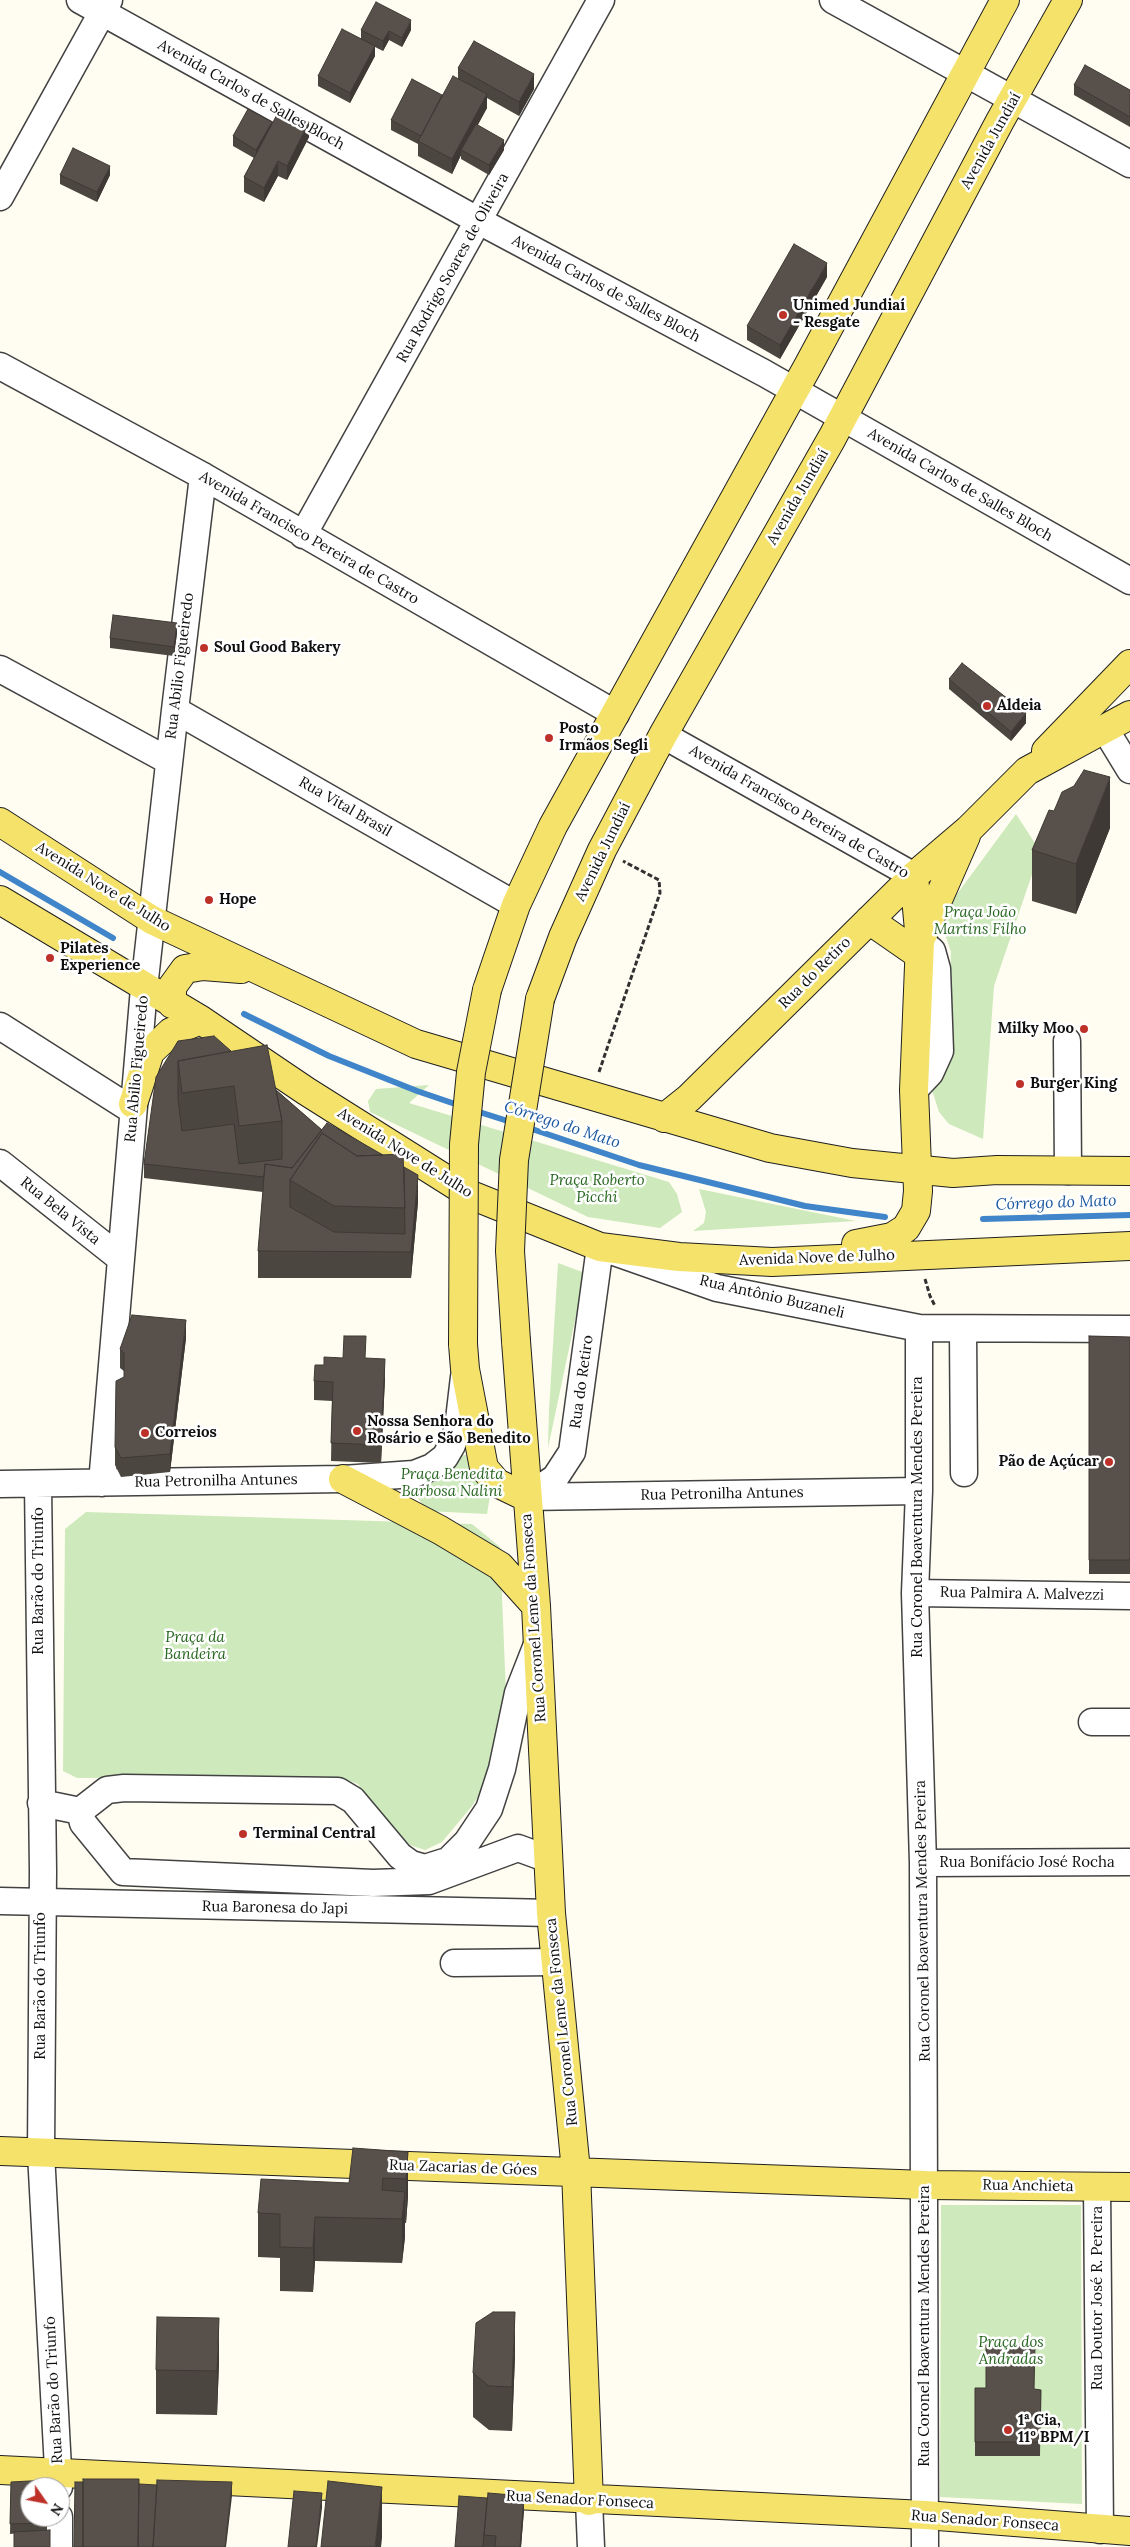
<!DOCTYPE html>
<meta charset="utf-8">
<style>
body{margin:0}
#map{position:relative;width:1130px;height:2547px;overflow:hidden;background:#fffdf1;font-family:Lora,serif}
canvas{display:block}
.north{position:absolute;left:20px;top:2477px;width:50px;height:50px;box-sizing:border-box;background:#fff;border:1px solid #9f9f9f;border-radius:50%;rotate:123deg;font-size:14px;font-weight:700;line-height:20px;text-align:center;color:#0f0f0f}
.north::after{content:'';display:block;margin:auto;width:18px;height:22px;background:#bd3129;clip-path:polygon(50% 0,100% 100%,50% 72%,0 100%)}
</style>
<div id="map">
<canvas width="1130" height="2547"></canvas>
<div class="north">N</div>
</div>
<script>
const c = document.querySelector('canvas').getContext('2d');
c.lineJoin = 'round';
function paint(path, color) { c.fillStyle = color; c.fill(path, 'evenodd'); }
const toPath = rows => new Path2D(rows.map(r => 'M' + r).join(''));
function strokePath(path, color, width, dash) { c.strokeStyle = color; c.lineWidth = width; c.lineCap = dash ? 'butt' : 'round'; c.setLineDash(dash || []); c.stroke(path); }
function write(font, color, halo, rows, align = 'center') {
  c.font = font + ' Lora,serif'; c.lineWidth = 5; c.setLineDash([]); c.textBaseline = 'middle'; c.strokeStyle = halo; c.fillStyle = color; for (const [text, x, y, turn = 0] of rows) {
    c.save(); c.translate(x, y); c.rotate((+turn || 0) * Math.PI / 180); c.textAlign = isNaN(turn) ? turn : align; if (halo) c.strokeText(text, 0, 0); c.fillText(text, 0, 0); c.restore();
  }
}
paint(toPath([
 [1016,814,1040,851,994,986,983,1139,949,1124,939,1112,932,1090,948,1059,951,952,941,922,946,909],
 [429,1085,409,1103,669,1182,677,1194,682,1212,660,1228,588,1217,370,1112,368,1101,376,1089],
 [699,1189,856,1221,693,1231,704,1223,706,1212],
 [558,1263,585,1273,548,1448,549,1410],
 [466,1455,491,1490,487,1514,426,1511,396,1461],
 [86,1512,472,1524,500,1547,507,1719,488,1781,472,1806,442,1842,425,1850,410,1845,370,1802,358,1784,339,1777,77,1778,63,1771,65,1529],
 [941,2205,1081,2205,1082,2504,940,2497]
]), '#cee9bb');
strokePath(toPath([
 [0,872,113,938],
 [244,1014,329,1056,417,1091,461,1106],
 [473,1110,514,1123],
 [526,1127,639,1165,805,1206,885,1217],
 [983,1219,1130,1215]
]), '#4085ca', 6);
const minor = toPath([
 [80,0,479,221,764,373,1130,581],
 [833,0,1130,164],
 [0,197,109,0],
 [0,366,203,476,616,714],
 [303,535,601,0],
 [0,669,169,761],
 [175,710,516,905],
 [1105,729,1130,770],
 [663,735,914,876],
 [0,1026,132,1110],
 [1067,1041,1068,1171],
 [914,1090,930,1073,940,1051,937,969,932,951,920,941],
 [0,1163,120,1258],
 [919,1328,919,1491,915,1593,923,1863,925,2547],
 [963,1329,964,1473],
 [102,1483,144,988,175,710,203,476],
 [0,1484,343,1479,414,1474,432,1467,445,1457,452,1445,458,1428,464,1377],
 [38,1484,43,1871,41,2153,59,2487],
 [526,1497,555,1478,572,1452,600,1247,717,1288,919,1328,1130,1329],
 [526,1497,919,1491],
 [915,1593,1130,1596],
 [1092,1722,1130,1722],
 [41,1803,80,1811,107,1790,124,1788,338,1791,353,1800,400,1856,411,1864,425,1868,444,1862],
 [80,1811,83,1823,123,1872,373,1883,429,1881,518,1848,548,1859],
 [923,1863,1130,1862],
 [434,1875,467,1842,489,1809,502,1769,518,1693,538,1642],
 [0,1901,551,1913],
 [454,1963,556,1962],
 [1097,2187,1100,2530],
 [589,2501,591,2547],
 [59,2517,59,2547]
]);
const major = toPath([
 [1046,751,1130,664],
 [0,822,152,920,416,1044,770,1148,852,1163,953,1173,997,1170,1130,1171],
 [0,900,201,1020,306,1091,471,1195,600,1247,679,1257,772,1262,1130,1246],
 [869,920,918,954],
 [922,936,966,836],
 [487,990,516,905,553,826,808,366,1005,0],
 [540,999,563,937,602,850,663,735,832,438,1000,121,1068,0],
 [172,1004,172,987,185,969,203,966,241,969],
 [133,1104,150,1052,171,1032,201,1020],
 [664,1118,689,1098,914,876,968,830,1027,771,1130,715],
 [856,1244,892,1237,906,1228,916,1211,918,1191,914,1090,920,941,914,876],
 [516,1341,536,1606,551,1913,576,2171,589,2501],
 [463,1344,465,1369,484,1468,497,1483,526,1497],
 [343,1479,440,1530,500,1566,536,1606],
 [0,2151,926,2185,1130,2187],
 [0,2470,925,2515,1130,2531]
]);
strokePath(minor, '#424242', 29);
strokePath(major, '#202020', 30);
strokePath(toPath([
 [599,1072,660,893,659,880,623,861],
 [925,1279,930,1296,935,1306]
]), '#313131', 3, [5, 2.5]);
strokePath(minor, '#fff', 26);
strokePath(major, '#f5e26b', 28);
const majorBridge = toPath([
 [516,1341,510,1251,514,1160,540,999],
 [463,1344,464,1144,471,1072,487,990]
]);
strokePath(majorBridge, '#202020', 30, []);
strokePath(majorBridge, '#f5e26b', 28);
paint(toPath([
 [361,30,411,30,402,47,389,40,383,51,375,47,375,56,350,103,318,86,318,76,361,39],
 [458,68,534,89,519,116,487,98,487,108,477,125,504,150,489,175,461,159,461,155,452,174,418,156,418,144,391,130,391,120,442,95,458,79],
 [1074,85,1130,90,1130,127,1074,95],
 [272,124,309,137,287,180,278,176,264,202,244,192,244,177,254,158,233,146,233,136],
 [60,175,110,175,97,202,60,184],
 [827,277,780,359,747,340,747,326],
 [177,633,174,656,110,648,110,638],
 [949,679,1026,723,1011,741,949,689],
 [1110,828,1076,914,1032,901,1032,850],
 [178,1041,276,1090,322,1130,404,1167,418,1202,411,1278,258,1278,258,1251,263,1192,144,1178,144,1164],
 [1089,1336,1130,1337,1130,1574,1089,1574],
 [186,1338,170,1472,121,1477,115,1465,115,1447,124,1377,124,1371,120,1368,120,1349],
 [366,1358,385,1378,381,1463,331,1461,332,1401,314,1400,314,1381,324,1365],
 [408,2152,408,2196,406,2223,405,2223,405,2237,402,2263,315,2261,313,2292,280,2291,280,2258,258,2257,258,2213,349,2183],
 [515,2356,512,2431,489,2430,473,2417,473,2373],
 [219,2362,217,2415,156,2414,156,2370],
 [975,2388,1041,2390,1040,2456,975,2456],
 [11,2482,47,2517,47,2530,10,2534],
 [524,2510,521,2547,455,2547]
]), '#4c4640');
paint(toPath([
 [411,20,411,30,402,47,402,38],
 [389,31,389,40,383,51,383,41],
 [375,46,375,56,350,103,350,93],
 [534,74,534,89,519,116,519,102],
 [487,94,487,108,464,151,461,150,461,155,452,174,452,159],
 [272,122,272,132,256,159,256,150],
 [309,122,309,137,287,180,287,166],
 [504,140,504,150,489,175,489,165],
 [278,161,278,176,264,202,264,188],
 [110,166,110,175,97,202,97,192],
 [827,263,827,277,780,359,780,345],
 [177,623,177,633,174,656,174,647],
 [1026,713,1026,723,1011,741,1011,732],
 [1110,777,1110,828,1076,914,1076,864],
 [418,1175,418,1202,411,1278,411,1252],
 [186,1320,186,1338,170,1472,170,1454],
 [385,1359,385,1378,381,1463,381,1445],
 [408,2152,408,2196,406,2223,406,2179],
 [405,2192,405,2237,402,2263,402,2219],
 [315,2217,315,2261,313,2292,313,2248],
 [515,2312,515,2356,512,2431,512,2387],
 [219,2318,219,2362,217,2415,217,2371],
 [232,2482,232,2496,226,2547,225,2547],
 [382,2487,382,2538,381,2547,375,2547],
 [322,2493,322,2508,317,2547,316,2547],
 [524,2496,524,2510,521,2547,520,2547]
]), '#3e3934');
const building = toPath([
 [376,2,411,20,402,38,389,31,383,41,361,30,376,2],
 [342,29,375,46,350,93,318,76,342,29],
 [474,41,534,74,519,102,458,68,474,41],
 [1085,65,1130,90,1130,117,1074,85,1085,65],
 [453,76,487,94,452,159,418,141,453,76],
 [412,79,442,95,421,136,391,120,412,79],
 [281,107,309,122,287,166,278,161,264,188,244,177,281,107],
 [248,109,272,122,256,150,233,136,248,109],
 [476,124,504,140,489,165,461,150,476,124],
 [73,148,110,166,97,192,60,175,73,148],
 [794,244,827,263,780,345,747,326,794,244],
 [113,615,177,623,174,647,110,638,113,615],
 [962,663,1026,713,1011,732,949,679,962,663],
 [1084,770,1110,777,1076,864,1032,850,1049,810,1054,811,1062,792,1074,786,1084,770],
 [214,1036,231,1051,178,1061,178,1099,182,1131,234,1124,239,1164,282,1159,282,1121,276,1090,322,1130,292,1168,265,1164,264,1177,144,1164,156,1077,178,1041,214,1036],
 [267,1045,282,1121,239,1126,234,1086,182,1093,178,1061,267,1045],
 [327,1123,383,1155,357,1156,322,1133,290,1180,290,1207,334,1232,405,1234,404,1167,418,1175,411,1252,258,1251,265,1164,292,1168,327,1123],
 [322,1133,357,1156,403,1154,405,1208,334,1206,290,1180,322,1133],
 [132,1315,186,1320,170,1454,121,1458,115,1447,116,1381,124,1377,124,1353,120,1349,132,1315],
 [344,1336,366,1336,365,1358,385,1359,381,1445,331,1443,333,1382,314,1381,315,1365,324,1365,324,1357,343,1358,344,1336],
 [1089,1336,1130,1337,1130,1560,1089,1560,1089,1336],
 [353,2148,408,2152,406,2179,383,2178,382,2190,405,2192,402,2219,315,2217,313,2248,280,2247,280,2214,258,2213,261,2179,349,2183,353,2148],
 [493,2312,515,2312,512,2387,489,2386,473,2373,476,2323,493,2312],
 [157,2317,219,2318,217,2371,156,2370,157,2317],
 [986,2344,1035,2345,1034,2389,1041,2390,1040,2442,975,2442,975,2388,986,2388,986,2344],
 [83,2479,139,2479,138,2547,83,2547,83,2479],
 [48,2480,48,2487,30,2487,30,2517,47,2517,47,2523,10,2524,11,2482,48,2480],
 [157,2480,232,2482,225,2547,153,2547,157,2480],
 [328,2481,382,2487,375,2547,321,2547,328,2481],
 [75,2482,83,2482,83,2547,74,2547,75,2482],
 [139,2484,157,2485,153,2547,138,2547,139,2484],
 [294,2491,322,2493,316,2547,288,2547,294,2491],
 [488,2493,524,2496,520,2547,495,2547,496,2536,484,2535,488,2493],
 [459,2496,487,2498,483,2547,455,2547,459,2496],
 [50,2530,50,2547,14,2547,14,2532,50,2530]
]);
paint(building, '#58514b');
strokePath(building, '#3e3934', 1);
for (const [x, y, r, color] of [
 [783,315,5,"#bd3129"],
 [204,648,5,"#bd3129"],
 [987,706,5,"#bd3129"],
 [549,738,5,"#bd3129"],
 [209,900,5,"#bd3129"],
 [50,958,5,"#bd3129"],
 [1084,1029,5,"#bd3129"],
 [1020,1084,5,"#bd3129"],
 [357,1431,5,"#bd3129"],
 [145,1433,5,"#bd3129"],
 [1109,1462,5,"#bd3129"],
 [243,1834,5,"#bd3129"],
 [1008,2430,5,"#bd3129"]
]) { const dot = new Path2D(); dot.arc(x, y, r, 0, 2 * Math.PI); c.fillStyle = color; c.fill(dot); strokePath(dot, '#fff', 2); }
write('15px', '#0f0f0f', '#fff', [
 ["Avenida Carlos de Salles Bloch",251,95,29],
 ["Avenida Jundiaí",991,141,-61],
 ["Rua Rodrigo Soares de Oliveira",453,268,-61],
 ["Avenida Carlos de Salles Bloch",606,289,28],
 ["Avenida Carlos de Salles Bloch",960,485,30],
 ["Avenida Jundiaí",798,497,-60],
 ["Avenida Francisco Pereira de Castro",309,538,30],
 ["Rua Abilio Figueiredo",180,666,-83],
 ["Rua Vital Brasil",345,807,30],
 ["Avenida Francisco Pereira de Castro",799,812,30],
 ["Avenida Jundiaí",603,852,-64],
 ["Avenida Nove de Julho",103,887,32],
 ["Rua do Retiro",815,973,-45],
 ["Rua Abilio Figueiredo",137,1069,-85],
 ["Avenida Nove de Julho",405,1153,32],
 ["Rua Bela Vista",60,1211,39],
 ["Avenida Nove de Julho",817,1258,-2],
 ["Rua Antônio Buzaneli",772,1297,13],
 ["Rua do Retiro",582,1382,-82],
 ["Rua Petronilha Antunes",216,1481,-1],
 ["Rua Petronilha Antunes",722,1494,-1],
 ["Rua Coronel Boaventura Mendes Pereira",918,1517,-90],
 ["Rua Barão do Triunfo",39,1581,-90],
 ["Rua Palmira A. Malvezzi",1022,1594,1],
 ["Rua Coronel Leme da Fonseca",534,1618,-94],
 ["Rua Bonifácio José Rocha",1027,1863],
 ["Rua Baronesa do Japi",275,1908,1],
 ["Rua Coronel Boaventura Mendes Pereira",923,1921,-91],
 ["Rua Barão do Triunfo",41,1986,-90],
 ["Rua Coronel Leme da Fonseca",562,2022,-96],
 ["Rua Zacarias de Góes",463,2168,2],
 ["Rua Anchieta",1028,2186,1],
 ["Rua Doutor José R. Pereira",1098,2298,-90],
 ["Rua Coronel Boaventura Mendes Pereira",925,2326,-90],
 ["Rua Barão do Triunfo",54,2390,-93],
 ["Rua Senador Fonseca",580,2500,3],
 ["Rua Senador Fonseca",985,2521,4]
]);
write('bold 15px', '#0f0f0f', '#fff', [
 ["Unimed Jundiaí",793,306],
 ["- Resgate",793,323],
 ["Soul Good Bakery",214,648],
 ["Aldeia",997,706],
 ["Posto",559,729],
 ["Irmãos Segli",559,746],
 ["Hope",219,900],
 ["Pilates",60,949],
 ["Experience",60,966],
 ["Milky Moo",1074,1029,"right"],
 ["Burger King",1030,1084],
 ["Nossa Senhora do",367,1422],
 ["Rosário e São Benedito",367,1439],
 ["Correios",155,1433],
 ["Pão de Açúcar",1099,1462,"right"],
 ["Terminal Central",253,1834],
 ["1ª Cia,",1018,2421],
 ["11º BPM/I",1018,2438]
], 'left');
write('italic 15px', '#276620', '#fff', [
 ["Praça João",980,913],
 ["Martins Filho",980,930],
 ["Praça Roberto",597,1181],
 ["Picchi",597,1198],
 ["Praça Benedita",452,1475],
 ["Barbosa Nalini",452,1492],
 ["Praça da",195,1638],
 ["Bandeira",195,1655],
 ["Praça dos",1011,2343],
 ["Andradas",1011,2360]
]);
write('italic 16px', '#1a579f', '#fff', [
 ["Córrego do Mato",562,1125,18],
 ["Córrego do Mato",1056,1203,-2]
]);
</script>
